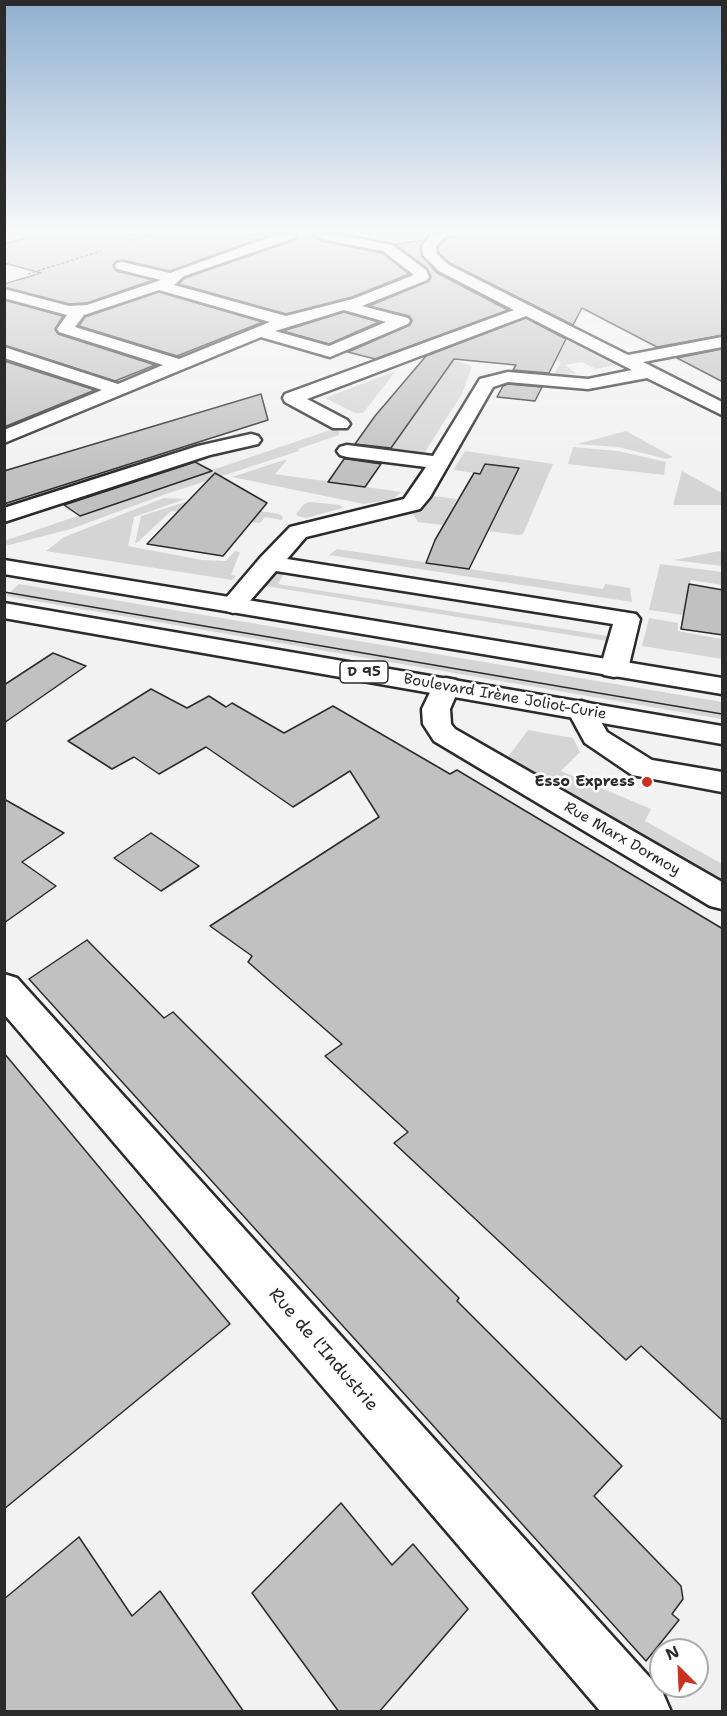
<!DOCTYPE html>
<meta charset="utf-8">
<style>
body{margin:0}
#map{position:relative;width:727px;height:1716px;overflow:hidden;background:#f2f2f2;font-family:"Shantell Sans",sans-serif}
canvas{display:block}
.frame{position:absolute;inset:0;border:6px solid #2b2b2b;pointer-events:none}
.north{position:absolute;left:649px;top:1638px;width:60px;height:60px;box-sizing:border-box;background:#fff;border:2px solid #aaa;border-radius:50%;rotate:336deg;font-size:16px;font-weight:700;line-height:24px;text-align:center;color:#2b2b2b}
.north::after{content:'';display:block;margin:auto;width:21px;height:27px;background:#c8321e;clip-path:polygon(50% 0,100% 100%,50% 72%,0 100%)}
</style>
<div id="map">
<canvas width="727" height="1716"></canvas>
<div class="frame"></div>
<div class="north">N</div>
</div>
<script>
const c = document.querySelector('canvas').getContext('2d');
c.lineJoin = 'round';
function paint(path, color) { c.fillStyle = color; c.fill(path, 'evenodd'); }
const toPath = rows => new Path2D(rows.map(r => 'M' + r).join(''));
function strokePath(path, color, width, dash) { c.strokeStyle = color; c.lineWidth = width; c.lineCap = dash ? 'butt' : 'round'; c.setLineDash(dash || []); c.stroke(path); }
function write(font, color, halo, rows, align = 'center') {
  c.font = font + ' "Shantell Sans",sans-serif'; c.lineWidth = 5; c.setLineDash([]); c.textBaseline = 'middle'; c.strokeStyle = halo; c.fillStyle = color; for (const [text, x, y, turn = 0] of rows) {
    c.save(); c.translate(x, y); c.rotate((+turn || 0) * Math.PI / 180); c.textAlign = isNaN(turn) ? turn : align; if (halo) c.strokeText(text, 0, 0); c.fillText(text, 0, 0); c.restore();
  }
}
paint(toPath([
 [559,336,615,365,596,369,582,362,565,365,576,373,553,376,561,362,555,361,560,351],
 [453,360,472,366,462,394,425,452,391,449],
 [396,371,363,413,355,413,325,398],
 [333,429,339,431,339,435,298,449,299,451,166,494,71,529,9,545,5,544,4,541],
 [626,431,673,457,667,459,618,447,577,444],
 [573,447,618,451,666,462,664,475,568,464],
 [465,451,553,464,523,534,518,535,472,529,475,525,491,527,519,468,485,464,480,474,455,470,454,469],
 [284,460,287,460,275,474,401,492,393,499,364,504,232,477],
 [682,471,722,493,722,505,673,505],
 [433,496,457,499,446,520,470,524,469,528,418,522,411,511,425,505],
 [164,498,185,499,134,517,128,546,202,560,226,561,235,551,240,552,231,575,236,576,232,580,46,551,64,537],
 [192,500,279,514,283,517,282,520,265,517,260,523,171,511,137,543,135,543,141,516],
 [310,502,340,505,343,508,306,518,298,516,296,514,304,504],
 [337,549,603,589,605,584,630,588,632,602,329,555],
 [719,551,722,552,722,566,674,560],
 [660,564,722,572,722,585,691,580,684,615,649,610],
 [276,572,284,574,278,584,608,636,607,641,265,586],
 [19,584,722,702,722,719,6,596],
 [649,618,678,623,678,631,722,639,722,659,642,646],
 [528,730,573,738,580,752,561,771,651,809,645,821,722,864,722,880,507,758]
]), '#d5d5d5');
const building = toPath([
 [37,235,269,235,170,271,123,260,117,261,113,265,116,271,153,280,87,303,69,304,4,287,4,284,41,273,4,263,4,244,37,235],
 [298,235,312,235,321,241,382,253,409,274,352,297,286,314,179,284,185,278,295,240,298,235],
 [462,235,723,235,723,335,657,347,582,308,573,325,450,263,439,253,438,247,448,237,462,235],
 [424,240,420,246,421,255,437,273,508,310,375,359,348,352,410,325,412,320,409,316,369,306,429,281,431,276,427,268,395,244,424,240],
 [159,292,263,322,177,356,79,326,85,317,159,292],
 [4,300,63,316,55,329,58,334,155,365,115,381,4,345,4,300],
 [344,312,379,322,329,344,283,331,344,312],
 [526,318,566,339,549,373,513,370,516,365,454,359,391,448,355,444,375,416,426,356,526,318],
 [723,349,723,382,677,358,722,349,723,349],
 [4,361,95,390,4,427,4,361],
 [508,384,542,387,535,401,497,397,503,386,508,384],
 [261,394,268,420,4,504,4,471,261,394],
 [344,459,347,459,381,464,365,487,328,482,344,459],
 [195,462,212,471,80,516,64,505,195,462],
 [485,464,519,468,469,569,426,563,435,540,474,473,480,474,485,464],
 [215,473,267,503,223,556,147,544,215,473],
 [689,584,723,590,723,635,681,629,689,584],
 [53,653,86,666,4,723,4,685,53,653],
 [151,689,187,708,209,696,226,707,232,703,284,733,333,706,450,774,457,770,723,929,723,1421,641,1346,626,1360,394,1143,408,1132,325,1056,342,1044,248,962,252,956,210,926,379,817,350,771,293,807,206,747,159,774,134,757,112,769,68,741,151,689],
 [4,799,64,833,22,862,56,886,4,923,4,799],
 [151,833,199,866,161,891,114,858,151,833],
 [87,940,164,1018,173,1012,459,1298,457,1301,622,1466,594,1496,681,1586,683,1599,672,1614,679,1620,646,1661,29,979,87,940],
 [4,1053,230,1324,4,1509,4,1053],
 [341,1503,392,1565,413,1544,468,1609,379,1712,339,1712,252,1593,341,1503],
 [79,1537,132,1616,160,1591,244,1712,4,1712,4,1599,79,1537]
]);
paint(building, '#c1c1c1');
strokePath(building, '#2b2b2b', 1.5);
const minor = toPath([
 [276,235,296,235,294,238,184,276,174,285,286,316,353,299,414,275,383,251,321,239,314,235,342,235,392,245,426,270,429,277,427,280,362,306,408,318,410,321,408,324,330,357,261,337,4,443,4,430,102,390,4,358,4,347,118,384,163,365,59,332,57,329,67,315,4,298,4,289,69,306,87,305,161,280,117,269,115,266,117,263,122,262,170,273,276,235],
 [159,290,270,322,179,359,75,327,84,315,159,290],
 [344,310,386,322,329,346,275,331,344,310],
 [431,235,447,235,436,246,437,254,449,265,628,355,722,337,722,347,643,362,722,402,722,415,647,378,588,389,508,382,493,387,430,497,420,509,306,537,287,559,636,614,640,619,628,669,624,675,614,677,604,675,600,669,613,624,276,571,242,610,233,613,224,610,220,605,260,558,290,527,404,499,426,467,347,457,340,455,337,451,340,447,347,445,433,456,480,379,508,372,588,379,632,370,526,316,307,399,347,420,350,424,347,428,333,428,285,402,283,398,285,394,514,310,439,271,423,255,422,246,431,235],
 [251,434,258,436,261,440,258,444,210,455,4,522,4,508,198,446,251,434],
 [446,678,456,680,460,686,450,709,451,724,455,729,722,882,722,909,710,906,434,741,423,724,422,709,436,680,446,678],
 [581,701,591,704,607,732,652,760,722,772,722,792,632,775,585,743,567,710,571,704,581,701],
 [4,974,17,978,662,1691,671,1712,601,1712,4,1014,4,974]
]);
const major = toPath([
 [4,560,722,678,722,694,4,574,4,560],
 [4,603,722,726,722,744,4,618,4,603]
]);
strokePath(minor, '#2b2b2b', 5);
strokePath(major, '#2b2b2b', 5);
strokePath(toPath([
 [128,242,152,235],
 [28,274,101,251]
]), '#2b2b2b', 1.5, [3, 2]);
paint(minor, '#fff');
paint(major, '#fff');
strokePath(toPath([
 [4,592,722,714]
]), '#2b2b2b', 1.5);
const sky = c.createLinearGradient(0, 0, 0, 475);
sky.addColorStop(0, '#8fb0d0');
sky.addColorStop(0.49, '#f9f9f9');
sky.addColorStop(1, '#f9f9f900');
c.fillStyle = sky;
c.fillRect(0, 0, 727, 475);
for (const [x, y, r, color] of [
 [647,782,6,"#c8321e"]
]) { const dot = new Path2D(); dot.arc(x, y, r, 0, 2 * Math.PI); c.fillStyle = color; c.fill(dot); strokePath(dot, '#fff', 2); }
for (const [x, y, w] of [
 [364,672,48]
]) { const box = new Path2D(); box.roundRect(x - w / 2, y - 11, w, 22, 4.5); c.fillStyle = '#fff'; c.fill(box); strokePath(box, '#2b2b2b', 1.5); }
write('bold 14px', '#2b2b2b', null, [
 ["D 95",364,672]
]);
write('15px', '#2b2b2b', '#fff', [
 ["Boulevard Irène Joliot-Curie",505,697,10],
 ["Rue Marx Dormoy",622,839,30]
]);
write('bold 15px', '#2b2b2b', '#fff', [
 ["Esso Express",635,782]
], 'right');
write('18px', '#2b2b2b', '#fff', [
 ["Rue de l'Industrie",323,1350,49]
]);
</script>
